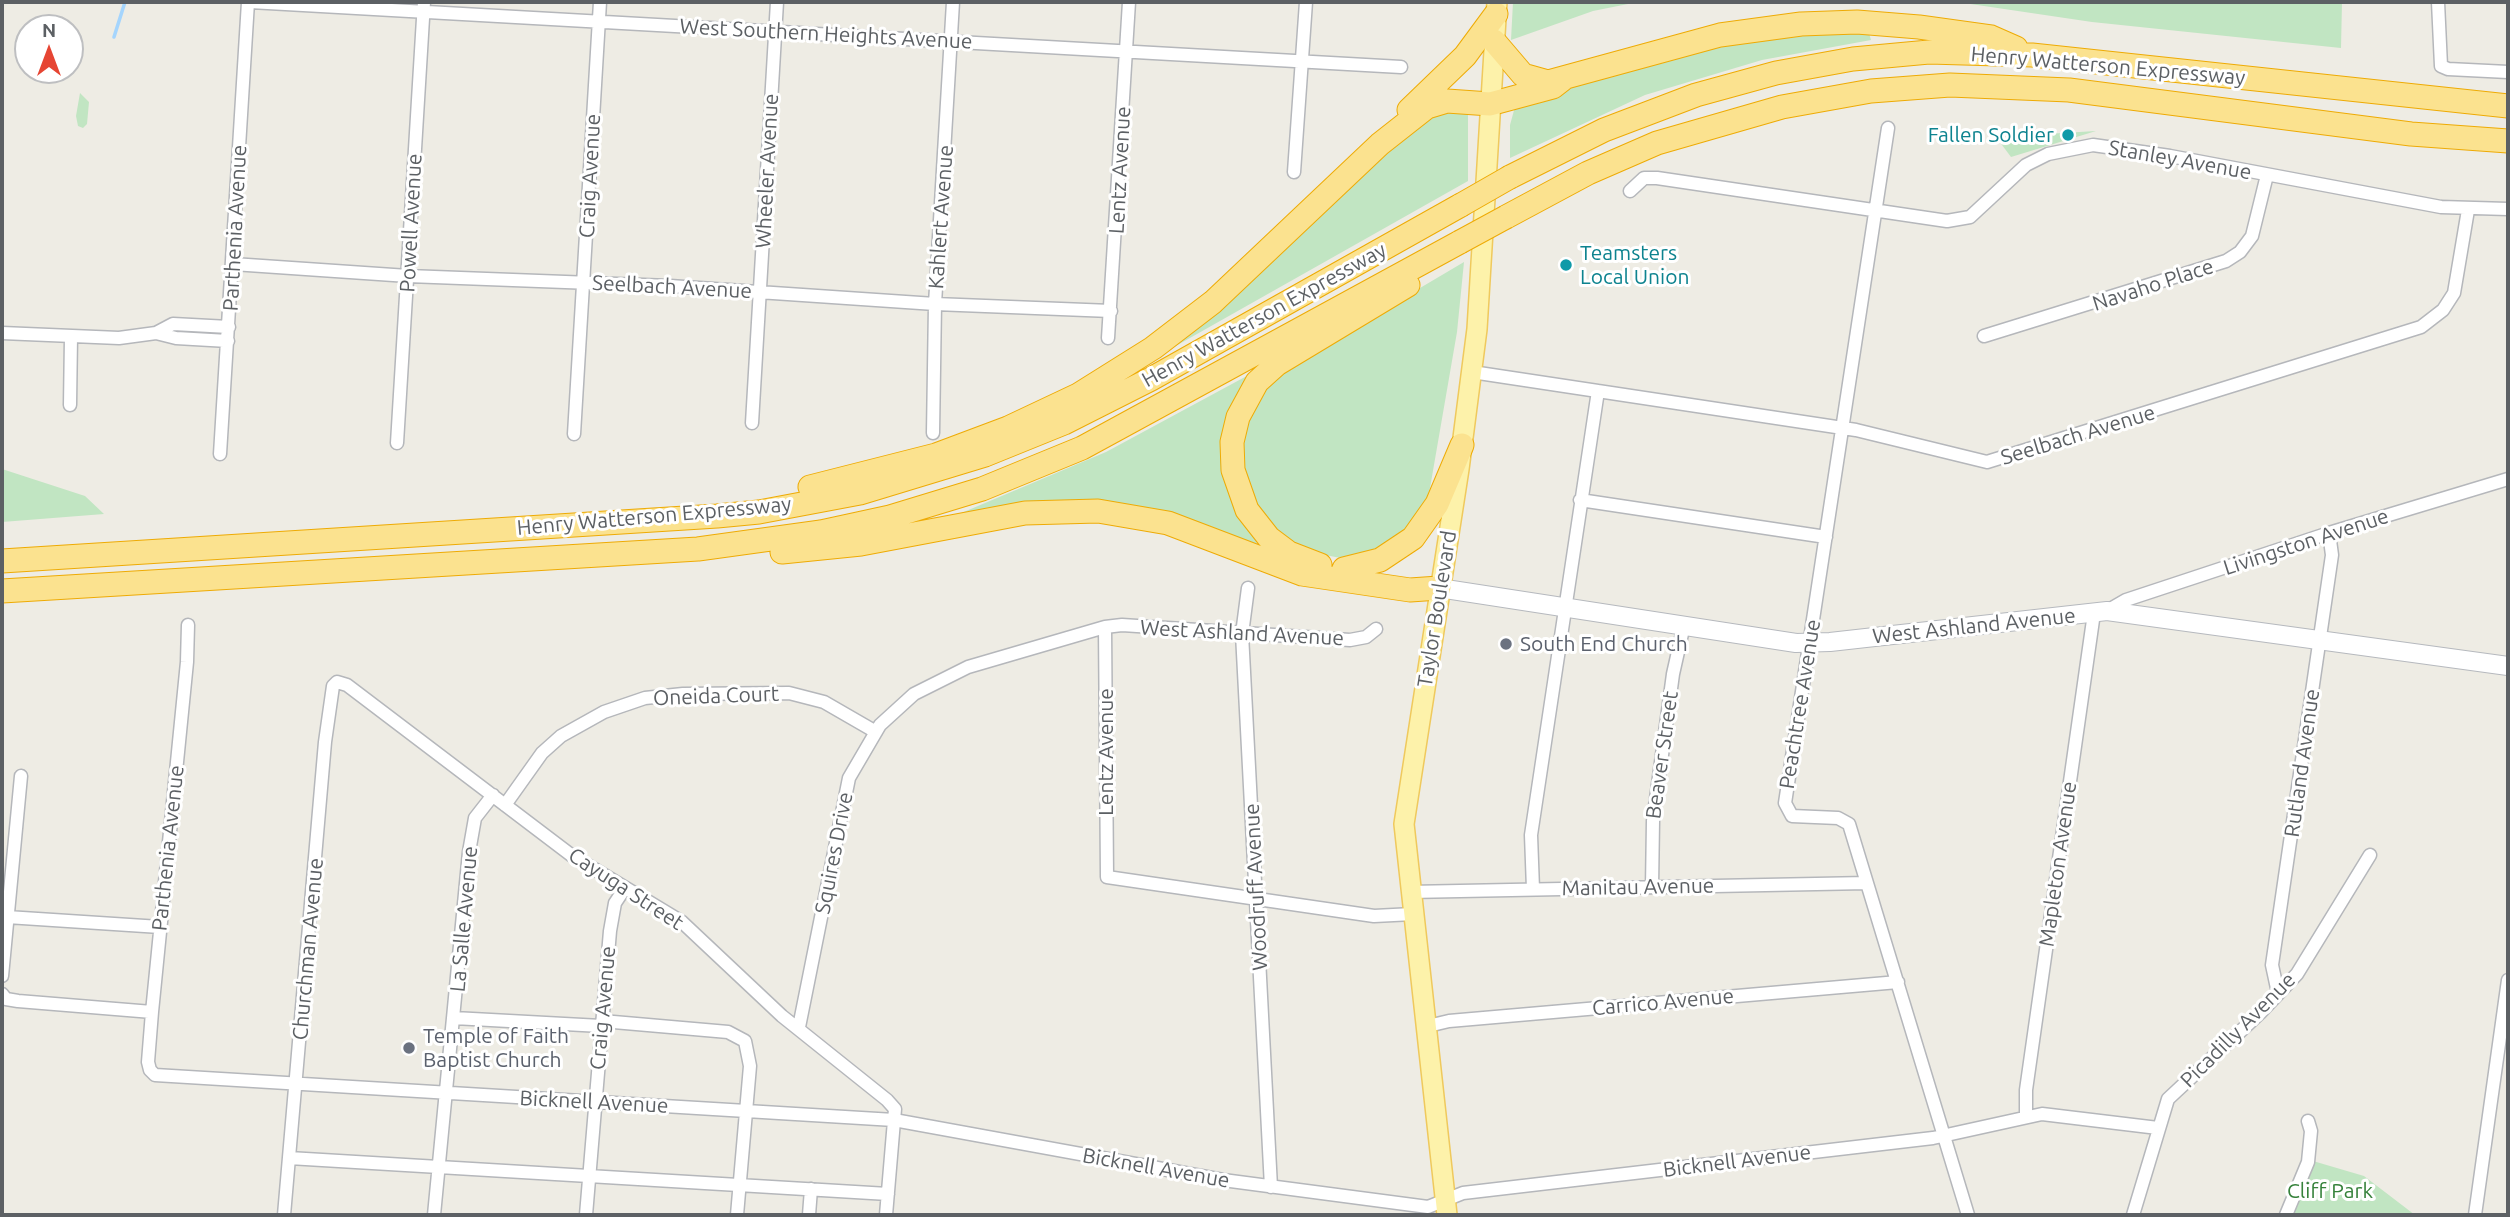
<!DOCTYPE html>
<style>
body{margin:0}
#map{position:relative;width:2510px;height:1217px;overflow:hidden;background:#eeece4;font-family:Ubuntu,sans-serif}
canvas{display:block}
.frame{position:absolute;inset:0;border:4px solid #5c6064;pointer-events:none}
.north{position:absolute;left:14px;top:14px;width:70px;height:70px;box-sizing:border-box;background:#fff;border:2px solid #bebfc1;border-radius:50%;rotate:0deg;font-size:19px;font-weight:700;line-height:28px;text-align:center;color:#5c6064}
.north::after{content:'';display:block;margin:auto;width:24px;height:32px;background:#e64533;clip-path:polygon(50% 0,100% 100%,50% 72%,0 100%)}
</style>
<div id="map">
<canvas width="2510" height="1217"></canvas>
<div class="frame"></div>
<div class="north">N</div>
</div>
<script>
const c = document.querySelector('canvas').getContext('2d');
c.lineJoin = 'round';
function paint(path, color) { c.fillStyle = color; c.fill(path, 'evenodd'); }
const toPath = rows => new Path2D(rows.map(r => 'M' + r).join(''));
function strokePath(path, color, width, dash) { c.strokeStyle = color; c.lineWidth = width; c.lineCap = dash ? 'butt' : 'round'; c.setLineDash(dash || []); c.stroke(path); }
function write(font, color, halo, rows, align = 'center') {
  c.font = font + ' Ubuntu,sans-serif'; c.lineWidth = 6; c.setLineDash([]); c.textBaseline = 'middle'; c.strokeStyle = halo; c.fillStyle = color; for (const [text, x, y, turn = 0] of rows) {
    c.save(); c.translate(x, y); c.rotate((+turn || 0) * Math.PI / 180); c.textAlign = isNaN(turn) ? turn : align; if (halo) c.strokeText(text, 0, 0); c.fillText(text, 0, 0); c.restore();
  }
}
paint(toPath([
 [1513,2,1638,2,1593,11,1511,40],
 [1957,2,2342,2,2341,48,2092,22],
 [1868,30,1871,40,1762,60,1645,95,1510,158,1510,125,1516,103,1674,55,1754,37],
 [80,93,89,102,87,124,83,128,78,126,76,116],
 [1440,110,1468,112,1468,181,1158,356,1242,286,1421,123],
 [2096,131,2011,157,1996,137],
 [1464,262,1457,332,1430,488,1425,504,1415,520,1388,547,1346,559,1304,551,1261,519,1241,474,1242,433,1259,392,1283,369],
 [1256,371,1229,417,1257,544,1249,545,1186,522,959,514,1106,452],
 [2,469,85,496,104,514,2,522],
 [2313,1161,2364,1176,2415,1215,2291,1215,2311,1173]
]), '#c1e5c2');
strokePath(toPath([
 [114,37,125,2]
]), '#a5d5fd', 3.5);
const street = toPath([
 [250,2,1401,67],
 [2438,2,2441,66,2448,69,2508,72],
 [1888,128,1785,803,1792,816,1838,818,1849,824,1968,1215],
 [1294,172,1306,2],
 [1630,191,1644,178,1657,178,1947,221,1970,217,2026,165,2048,154,2093,145,2170,156,2441,207,2508,209],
 [233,264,408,276,670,286,935,304,1111,311],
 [2,333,119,338,156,333,173,324,229,327],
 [156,333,176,338,228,341],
 [1984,336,2226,261,2240,252,2252,236,2267,175],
 [1108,338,1129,2],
 [1472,372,1856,430,1987,462,2421,327,2443,310,2454,293,2468,210],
 [70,405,71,337],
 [752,423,777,2],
 [933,433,935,304,953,2],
 [574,434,600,2],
 [397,443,424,2],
 [220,454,248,2],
 [1580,500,1826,537],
 [1248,588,1242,634,1271,1187],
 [2107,611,2126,600,2329,533,2508,479],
 [188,625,187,662,152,1012,148,1062,150,1070,155,1075,894,1120,1223,1180,1428,1207,1463,1193,1933,1138,2042,1114,2158,1128],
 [1105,627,1107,877,1374,916,1413,914],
 [505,805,542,753,561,736,604,712,645,698,683,694,789,693,824,702,876,732],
 [1652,887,1653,821,1673,674,1684,625],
 [1533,889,1531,835,1598,391],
 [1409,892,1867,883],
 [7,917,160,927],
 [2,976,21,776],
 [2278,993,2272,965,2332,555,2329,533],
 [2,994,6,999,18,1001,152,1012],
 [454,1018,601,1026],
 [602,1021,728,1032,745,1041,750,1066,737,1215],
 [1428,1026,1449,1021,1898,982],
 [799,1027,849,778,880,725,914,694,968,667,1105,627,1122,625,1350,640,1366,637,1376,629],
 [2026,1116,2026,1090,2094,613],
 [289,1158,888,1194],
 [284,1215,325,742,333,686,337,682,347,685,571,855,682,922,782,1016,887,1100,895,1109,886,1215],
 [434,1215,469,852,475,818,493,795],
 [586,1215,610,931,615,903,625,888],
 [809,1215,811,1189],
 [2133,1215,2168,1099,2260,1013,2297,974,2370,855],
 [2286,1215,2308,1162,2311,1131,2308,1121],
 [2475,1215,2508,980]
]);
const secondary = toPath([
 [1439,588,1796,643,1830,642,2107,611,2508,666]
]);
const primary = toPath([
 [1447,1215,1404,824,1459,469,1477,329,1497,2]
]);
const highway = toPath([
 [1494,41,1523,75,1548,82,1720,35,1801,24,1857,22,1919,27,1991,37,2016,48],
 [1409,110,1465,56,1496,14],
 [1510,177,1604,130,1696,95,1776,73,1853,59,1929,52,2032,55,2508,106],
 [1506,217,1588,173,1657,143,1782,107,1871,91,1950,85,2069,90,2411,134,2508,141],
 [810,487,936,455,1008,428,1078,395,1153,348,1213,302,1380,144,1427,107,1447,101,1490,104,1553,87,1562,80],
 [782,552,861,544,1025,513,1098,511,1168,523,1302,574,1410,590,1439,588],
 [2,561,717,516,759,512,860,493,985,455,1064,423,1151,379,1461,205],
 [1320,565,1289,553,1269,538,1247,510,1233,470,1232,442,1238,417,1257,382,1277,364,1408,285],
 [1344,569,1380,560,1413,538,1437,504,1462,445],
 [2,591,698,549,821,532,890,517,982,489,1082,448,1460,242]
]);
strokePath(street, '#b5b7bb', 15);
strokePath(secondary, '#b6b9be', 20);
strokePath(primary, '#efc95d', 22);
strokePath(highway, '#eeab05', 25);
strokePath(street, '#fff', 12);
strokePath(secondary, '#fff', 18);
strokePath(primary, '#fdf2aa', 19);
strokePath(highway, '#fbe28f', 23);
const highwayBridge = toPath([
 [1461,205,1510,177],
 [1460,242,1506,217]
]);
strokePath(highwayBridge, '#eeab05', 25, []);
strokePath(highwayBridge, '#fbe28f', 23);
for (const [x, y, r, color] of [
 [2068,135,7,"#0f9aa8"],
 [1566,265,7,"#0f9aa8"],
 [1506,644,7,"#6b7280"],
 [409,1048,7,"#6b7280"]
]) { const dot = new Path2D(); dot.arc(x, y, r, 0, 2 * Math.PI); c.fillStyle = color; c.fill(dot); strokePath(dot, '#fff', 2.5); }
write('21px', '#5c6064', '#fff', [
 ["West Southern Heights Avenue",826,34,3],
 ["Henry Watterson Expressway",2108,66,5],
 ["Stanley Avenue",2180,160,10],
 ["Lentz Avenue",1120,170,-87],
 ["Wheeler Avenue",767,171,-87],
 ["Craig Avenue",590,176,-87],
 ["Kahlert Avenue",941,217,-86],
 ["Powell Avenue",411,223,-87],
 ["Parthenia Avenue",235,228,-87],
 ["Navaho Place",2153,285,-18],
 ["Seelbach Avenue",672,287,3],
 ["Henry Watterson Expressway",1264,315,-29],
 ["Seelbach Avenue",2078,435,-17],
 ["Henry Watterson Expressway",654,516,-5],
 ["Livingston Avenue",2306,542,-18],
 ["Taylor Boulevard",1437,609,-81],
 ["West Ashland Avenue",1974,626,-6],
 ["West Ashland Avenue",1242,633,3],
 ["Oneida Court",716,696,-2],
 ["Peachtree Avenue",1800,704,-81],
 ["Lentz Avenue",1106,752,-90],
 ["Beaver Street",1662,755,-82],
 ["Rutland Avenue",2302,763,-82],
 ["Parthenia Avenue",168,848,-84],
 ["Squires Drive",834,853,-79],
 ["Mapleton Avenue",2058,864,-82],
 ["Woodruff Avenue",1256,887,-93],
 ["Manitau Avenue",1638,887,-1],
 ["Cayuga Street",626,889,33],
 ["La Salle Avenue",464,919,-85],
 ["Churchman Avenue",308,949,-85],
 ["Carrico Avenue",1663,1002,-5],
 ["Craig Avenue",603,1008,-85],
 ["Picadilly Avenue",2238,1030,-45],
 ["Bicknell Avenue",594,1102,3],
 ["Bicknell Avenue",1737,1161,-7],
 ["Bicknell Avenue",1156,1168,10]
]);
write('21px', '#0d838f', '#fff', [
 ["Fallen Soldier",2054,135],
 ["Teamsters",1580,253,"left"],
 ["Local Union",1580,277,"left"]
], 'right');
write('21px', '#5b616d', '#fff', [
 ["South End Church",1520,644],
 ["Temple of Faith",423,1036],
 ["Baptist Church",423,1060]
], 'left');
write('21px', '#36823b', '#fff', [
 ["Cliff Park",2330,1191]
]);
</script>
